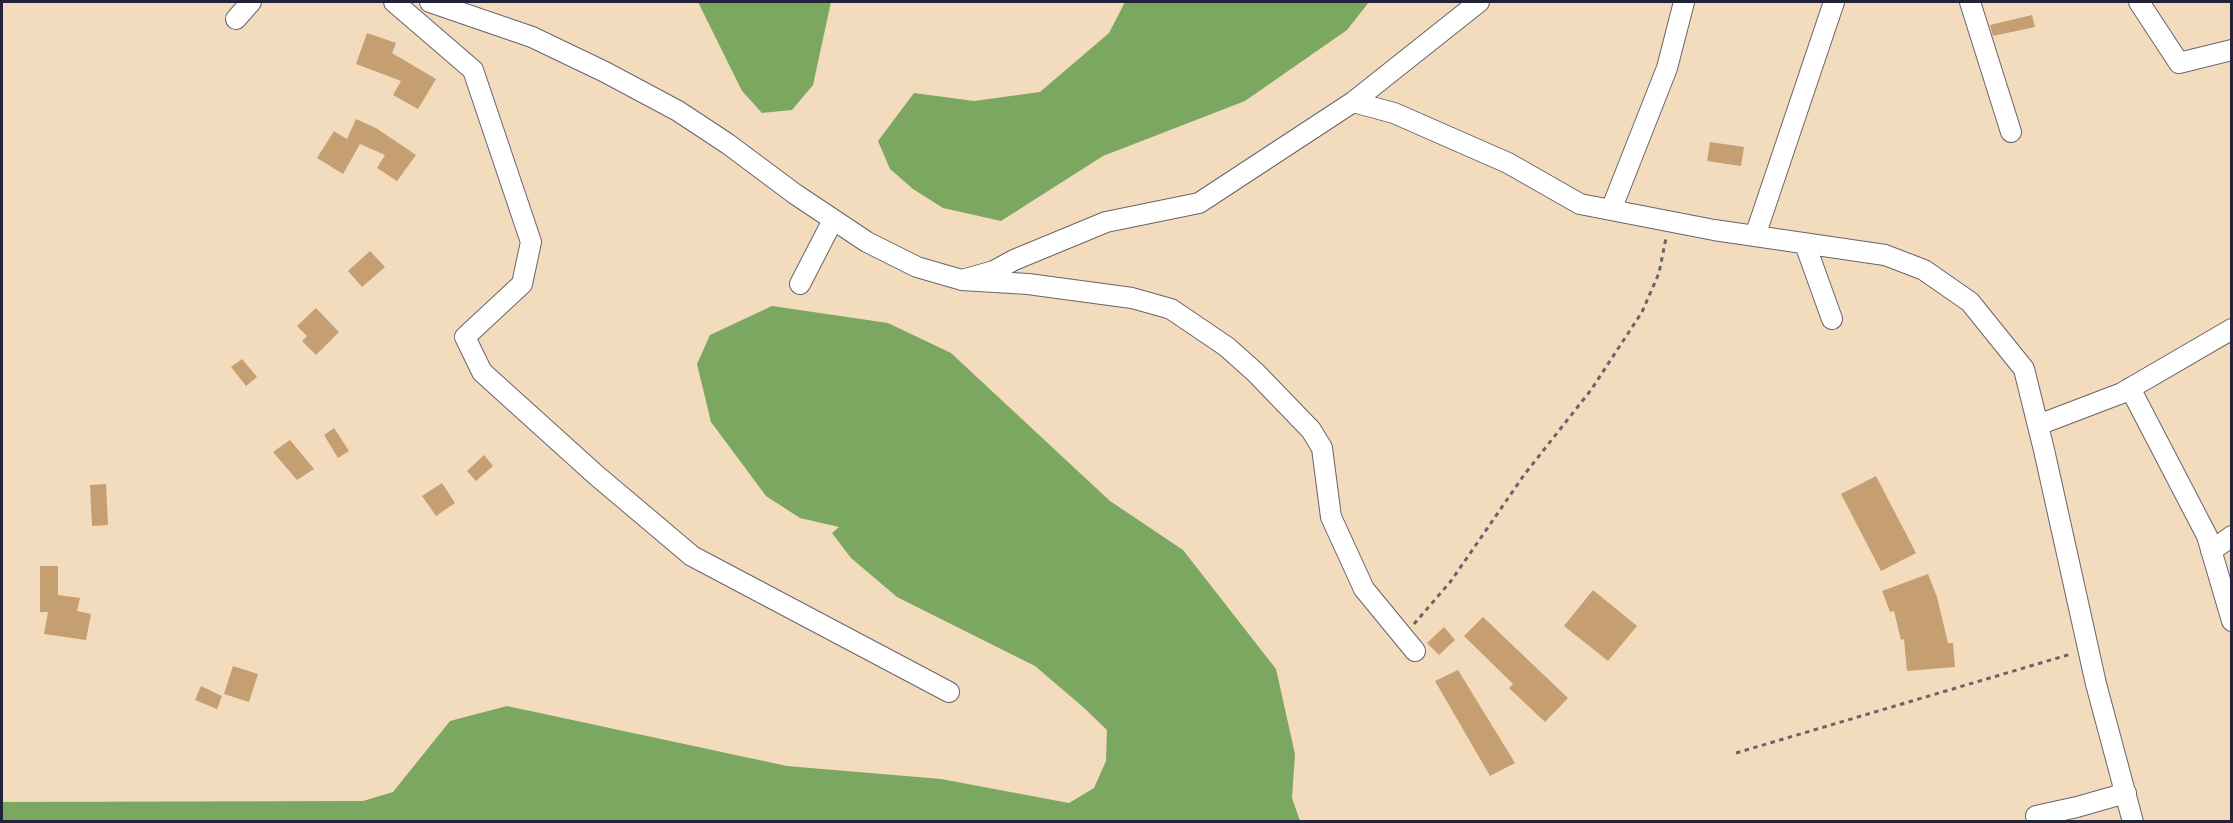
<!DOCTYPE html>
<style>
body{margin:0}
#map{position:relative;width:2233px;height:823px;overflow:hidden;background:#f3dcbe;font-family:"IM FELL DW Pica",serif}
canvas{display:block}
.frame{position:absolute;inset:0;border:3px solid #22223b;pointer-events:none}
</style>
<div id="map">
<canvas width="2233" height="823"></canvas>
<div class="frame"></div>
</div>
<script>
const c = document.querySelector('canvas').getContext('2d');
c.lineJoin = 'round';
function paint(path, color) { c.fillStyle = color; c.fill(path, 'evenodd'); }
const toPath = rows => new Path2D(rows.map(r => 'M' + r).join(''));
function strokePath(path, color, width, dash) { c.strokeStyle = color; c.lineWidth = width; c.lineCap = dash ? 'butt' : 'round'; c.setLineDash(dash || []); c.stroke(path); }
paint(toPath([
 [698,2,831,2,813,85,792,110,762,113,742,91],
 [1125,2,1369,2,1347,30,1245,101,1103,156,1001,221,943,208,913,189,890,169,878,141,914,93,974,101,1040,92,1109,33],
 [772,306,888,323,951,353,1110,501,1183,550,1276,669,1295,754,1292,798,1300,821,2,821,2,802,363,801,393,792,450,721,507,706,787,766,941,779,1069,803,1094,788,1106,761,1107,730,1083,707,1035,666,897,597,851,558,832,533,839,527,800,518,766,496,711,422,697,364,710,335]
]), '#7ba760');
paint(toPath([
 [2032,15,2035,27,1993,36,1990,25],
 [367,33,396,43,392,53,436,79,418,109,393,95,401,81,356,64],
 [356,119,376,128,416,155,397,181,377,168,385,155,360,144,343,174,317,158,334,131,347,139],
 [1710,142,1744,147,1741,166,1707,161],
 [370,251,385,267,362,287,348,271],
 [316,308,339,332,316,355,302,341,307,336,297,326],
 [242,359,257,377,246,386,231,367],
 [334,428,349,451,338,458,324,435],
 [290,440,314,469,297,480,273,452],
 [484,455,493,466,476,481,467,471],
 [1876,476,1916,553,1881,571,1841,494],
 [442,483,455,503,436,516,422,496],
 [106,484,108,525,92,526,90,485],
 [40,566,58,566,58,595,80,598,77,611,91,614,86,640,44,634,48,612,40,612],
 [1928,574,1937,597,1948,643,1953,643,1955,667,1907,671,1904,639,1901,640,1894,611,1890,612,1882,591],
 [1593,590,1637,626,1608,661,1564,626],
 [1483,617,1568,698,1545,722,1509,688,1513,684,1464,636],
 [1444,627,1455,640,1439,655,1427,643],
 [233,666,258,674,249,702,224,694],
 [1458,670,1515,763,1490,776,1435,681],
 [201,686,222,696,217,709,195,700]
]), '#c59f72');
const street = toPath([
 [394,2,473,70,531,242,522,284,465,337,482,372,596,475,692,556,949,692],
 [430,2,532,37,605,72,678,111,728,144,795,194,867,242,917,267,962,280,1028,284,1132,298,1171,309,1227,347,1256,373,1311,430,1322,448,1331,517,1364,589,1415,651],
 [1970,2,2011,132],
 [2139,2,2179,63,2232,50],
 [236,19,251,2],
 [1353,102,1479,2],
 [1611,210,1667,68,1684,2],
 [1755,236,1834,2],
 [1805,244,1832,319],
 [962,280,994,271,1014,260,1106,222,1199,203,1353,102,1394,113,1508,163,1580,204,1714,230,1885,255,1924,270,1970,302,2024,369,2044,450,2096,684,2133,822],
 [800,284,833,220],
 [2130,388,2207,536,2232,621],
 [2038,425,2122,393,2232,329],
 [2211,551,2232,536],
 [2036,816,2077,807,2126,793]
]);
strokePath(street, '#6b6369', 22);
strokePath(toPath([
 [1414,624,1451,581,1524,475,1591,390,1642,312,1659,273,1666,238],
 [1736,753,2071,654]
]), '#6b6369', 3, [4.5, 4.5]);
strokePath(street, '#fff', 20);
</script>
